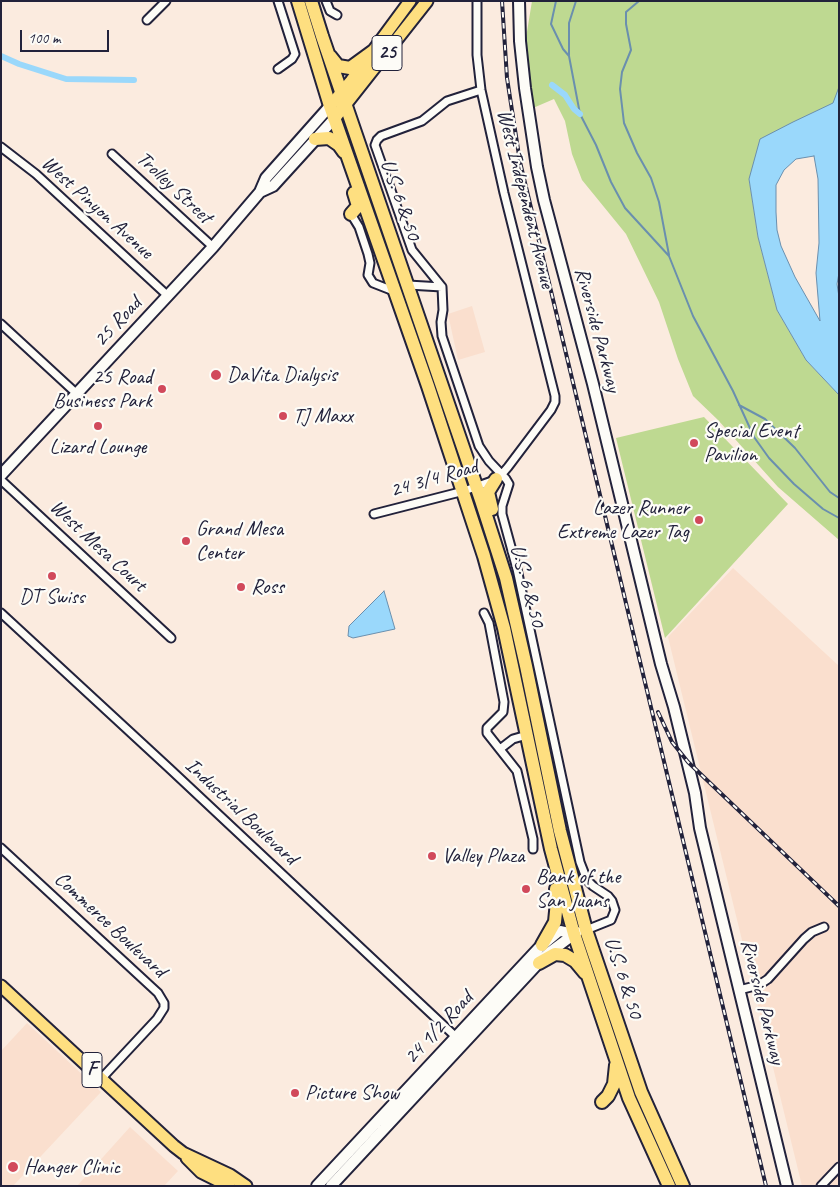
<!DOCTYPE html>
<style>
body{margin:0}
#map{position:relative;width:840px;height:1187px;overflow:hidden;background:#fbebdf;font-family:Caveat,sans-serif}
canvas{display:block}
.frame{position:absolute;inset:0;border:2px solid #22223b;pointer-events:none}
.scale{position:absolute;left:20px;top:30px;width:89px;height:22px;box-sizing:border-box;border:2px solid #22223b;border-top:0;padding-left:6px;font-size:15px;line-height:18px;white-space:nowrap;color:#22223b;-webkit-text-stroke:4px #fdfcf7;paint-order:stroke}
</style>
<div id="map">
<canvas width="840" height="1187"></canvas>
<div class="frame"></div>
<div class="scale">100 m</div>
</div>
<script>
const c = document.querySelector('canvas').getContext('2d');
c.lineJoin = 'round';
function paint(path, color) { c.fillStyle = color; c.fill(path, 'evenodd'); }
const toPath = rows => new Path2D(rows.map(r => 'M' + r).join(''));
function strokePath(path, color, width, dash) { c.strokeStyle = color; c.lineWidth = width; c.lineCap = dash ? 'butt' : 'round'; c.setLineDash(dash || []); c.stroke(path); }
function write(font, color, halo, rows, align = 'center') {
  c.font = font + ' Caveat,sans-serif'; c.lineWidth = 4.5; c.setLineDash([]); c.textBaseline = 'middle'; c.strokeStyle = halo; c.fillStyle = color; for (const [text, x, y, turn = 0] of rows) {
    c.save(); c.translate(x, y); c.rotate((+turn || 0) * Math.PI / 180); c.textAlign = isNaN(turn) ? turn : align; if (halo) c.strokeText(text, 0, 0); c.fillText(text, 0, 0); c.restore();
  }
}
paint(toPath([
 [472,306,485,352,458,360,448,314],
 [733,568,839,666,839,1186,802,1186,668,637],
 [27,1023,101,1092,13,1186,1,1186,1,1051],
 [130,1127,178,1171,164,1186,77,1186]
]), '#fadfce');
paint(toPath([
 [532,1,839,1,839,87,834,103,749,179,758,237,777,310,806,360,839,395,839,540,778,487,718,420,693,396,678,359,659,302,626,234,582,180,572,154,565,121,554,99,533,108,526,38],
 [704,417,788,504,665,638,616,438]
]), '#bed991');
const water = toPath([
 [839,87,839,273,837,284,839,297,839,395,806,360,777,310,758,237,749,179,760,139,793,122,833,103,839,87],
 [814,156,818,179,819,243,816,273,820,321,795,277,781,246,777,230,776,212,776,185,784,170,796,159,814,156],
 [384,591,395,629,353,638,348,636,349,626,384,591]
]);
paint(water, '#9ad8fb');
strokePath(water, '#6a8fae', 1);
strokePath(toPath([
 [556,1,551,24,563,49,569,56,580,114,596,145,611,182,625,208,669,256,693,316,733,391,754,437,769,458,794,484,823,509,839,518],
 [639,1,626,12,626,24,631,50,622,72,620,89,624,123,637,153,651,178,659,202,669,255],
 [569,55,569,23,576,1],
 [739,405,765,419,795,448,830,492,839,498]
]), '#6a8fae', 2);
strokePath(toPath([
 [1,56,19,64,66,79,134,80],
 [552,85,565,95,574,109,580,114]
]), '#9ad8fb', 6);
const street = toPath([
 [326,1,330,11,337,15],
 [147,20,166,1],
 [278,69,292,59,295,54,278,1],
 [481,90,447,101,422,121,381,136,377,140,375,145,412,250,442,287,443,310,441,322,442,336,479,446,489,461,506,479,509,484,502,506,502,514,517,569,580,862,587,880,593,886,608,896,612,901,615,910,611,920,586,930],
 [1,147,36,174,168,296],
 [112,154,213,247],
 [351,214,359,227,368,254,370,263,368,275,373,283,396,292],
 [408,285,442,287],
 [1,324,77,394],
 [1,480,171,638],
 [374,514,464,491,492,481,502,474,508,467,551,410,555,402,555,396,504,193,481,90,477,55,477,1],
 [1,613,170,769,456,1037],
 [484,613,489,623,504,702,503,712,487,728,487,733,517,771,533,839,533,849],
 [500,749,513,739,527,735],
 [1,848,158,993,164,1003,164,1008,157,1019,101,1079],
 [739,990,759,985,768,979,804,939,812,932,824,927],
 [821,1186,839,1167]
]);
const secondary = toPath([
 [519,1,520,41,525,88,537,167,544,200,593,384,661,664,674,707,695,793,700,828,787,1186],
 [260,192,273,186,334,119],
 [1,475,213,247,260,192,266,178,330,106],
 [317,1186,539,948,558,932,561,931,574,934],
 [331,1186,542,959,550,952,577,932]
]);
const primary = toPath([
 [330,106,351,81,410,1],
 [334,119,427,1],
 [1,986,174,1146,183,1153,230,1175,246,1186],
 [187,1158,201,1172,229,1186]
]);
const highway = toPath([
 [298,1,330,106,428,386,484,556,504,628,551,849,574,934,629,1098,669,1186],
 [311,1,322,36,481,500,506,578,526,666,560,831,586,930,641,1092,683,1186],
 [330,56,338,66,350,68,372,52],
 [315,139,329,138,339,145,344,152],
 [351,214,358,206,354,193],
 [492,509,488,492,496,479],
 [542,945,555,922,557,901,556,889],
 [539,963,555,954,565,955,575,961,585,973],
 [602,1102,608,1096,614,1084,616,1065]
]);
strokePath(street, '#22223b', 11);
strokePath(secondary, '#22223b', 14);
strokePath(primary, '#22223b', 15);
strokePath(highway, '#22223b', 16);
strokePath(street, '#fdfcf7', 7);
strokePath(secondary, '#fdfcf7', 10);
strokePath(primary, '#fedf80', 11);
strokePath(highway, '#fedf80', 12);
const rail = toPath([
 [502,1,507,78,520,162,766,1186],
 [658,712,672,742,688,762,839,906]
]);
strokePath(rail, '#22223b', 4);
strokePath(rail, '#fdfcf7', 2, [5.5]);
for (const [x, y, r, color] of [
 [216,375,6,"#d1495b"],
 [162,389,5,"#d1495b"],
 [283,416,5,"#d1495b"],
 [98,426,5,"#d1495b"],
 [694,443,5,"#d1495b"],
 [699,520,5,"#d1495b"],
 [186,541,5,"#d1495b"],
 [52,576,5,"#d1495b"],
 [241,587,5,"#d1495b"],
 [432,856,5,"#d1495b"],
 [526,889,5,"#d1495b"],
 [295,1093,5,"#d1495b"],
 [13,1167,6,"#d1495b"]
]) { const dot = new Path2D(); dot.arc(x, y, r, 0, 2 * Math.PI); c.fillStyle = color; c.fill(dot); strokePath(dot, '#fdfcf7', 2); }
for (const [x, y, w] of [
 [387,53,30],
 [92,1070,20]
]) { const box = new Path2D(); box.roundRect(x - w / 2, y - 17.5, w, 35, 4); c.fillStyle = '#fdfcf7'; c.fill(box); strokePath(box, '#22223b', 1); }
write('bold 20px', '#22223b', null, [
 ["25",387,53],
 ["F",92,1070]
]);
write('21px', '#22223b', '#fdfcf7', [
 ["Trolley Street",174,188,43],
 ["West Independent Avenue",525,199,76],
 ["U.S. 6 & 50",400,200,71],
 ["West Pinyon Avenue",97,208,42],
 ["25 Road",118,322,-47],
 ["Riverside Parkway",597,330,75],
 ["24 3/4 Road",434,479,-16],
 ["West Mesa Court",98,546,43],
 ["U.S. 6 & 50",527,586,75],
 ["Industrial Boulevard",241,812,43],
 ["Commerce Boulevard",110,925,43],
 ["U.S. 6 & 50",623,978,72],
 ["Riverside Parkway",762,1002,76],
 ["24 1/2 Road",439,1028,-47]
]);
write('21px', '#22223b', '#fdfcf7', [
 ["DaVita Dialysis",227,375],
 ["25 Road",152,377,"right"],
 ["Business Park",152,401,"right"],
 ["TJ Maxx",293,416],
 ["Special Event",704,431],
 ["Pavilion",704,455],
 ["Lizard Lounge",98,447,"center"],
 ["Lazer Runner",689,508,"right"],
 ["Extreme Lazer Tag",689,532,"right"],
 ["Grand Mesa",196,529],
 ["Center",196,553],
 ["Ross",251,587],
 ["DT Swiss",52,597,"center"],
 ["Valley Plaza",442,856],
 ["Bank of the",536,877],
 ["San Juans",536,901],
 ["Picture Show",305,1093],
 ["Hanger Clinic",24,1167]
], 'left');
</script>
